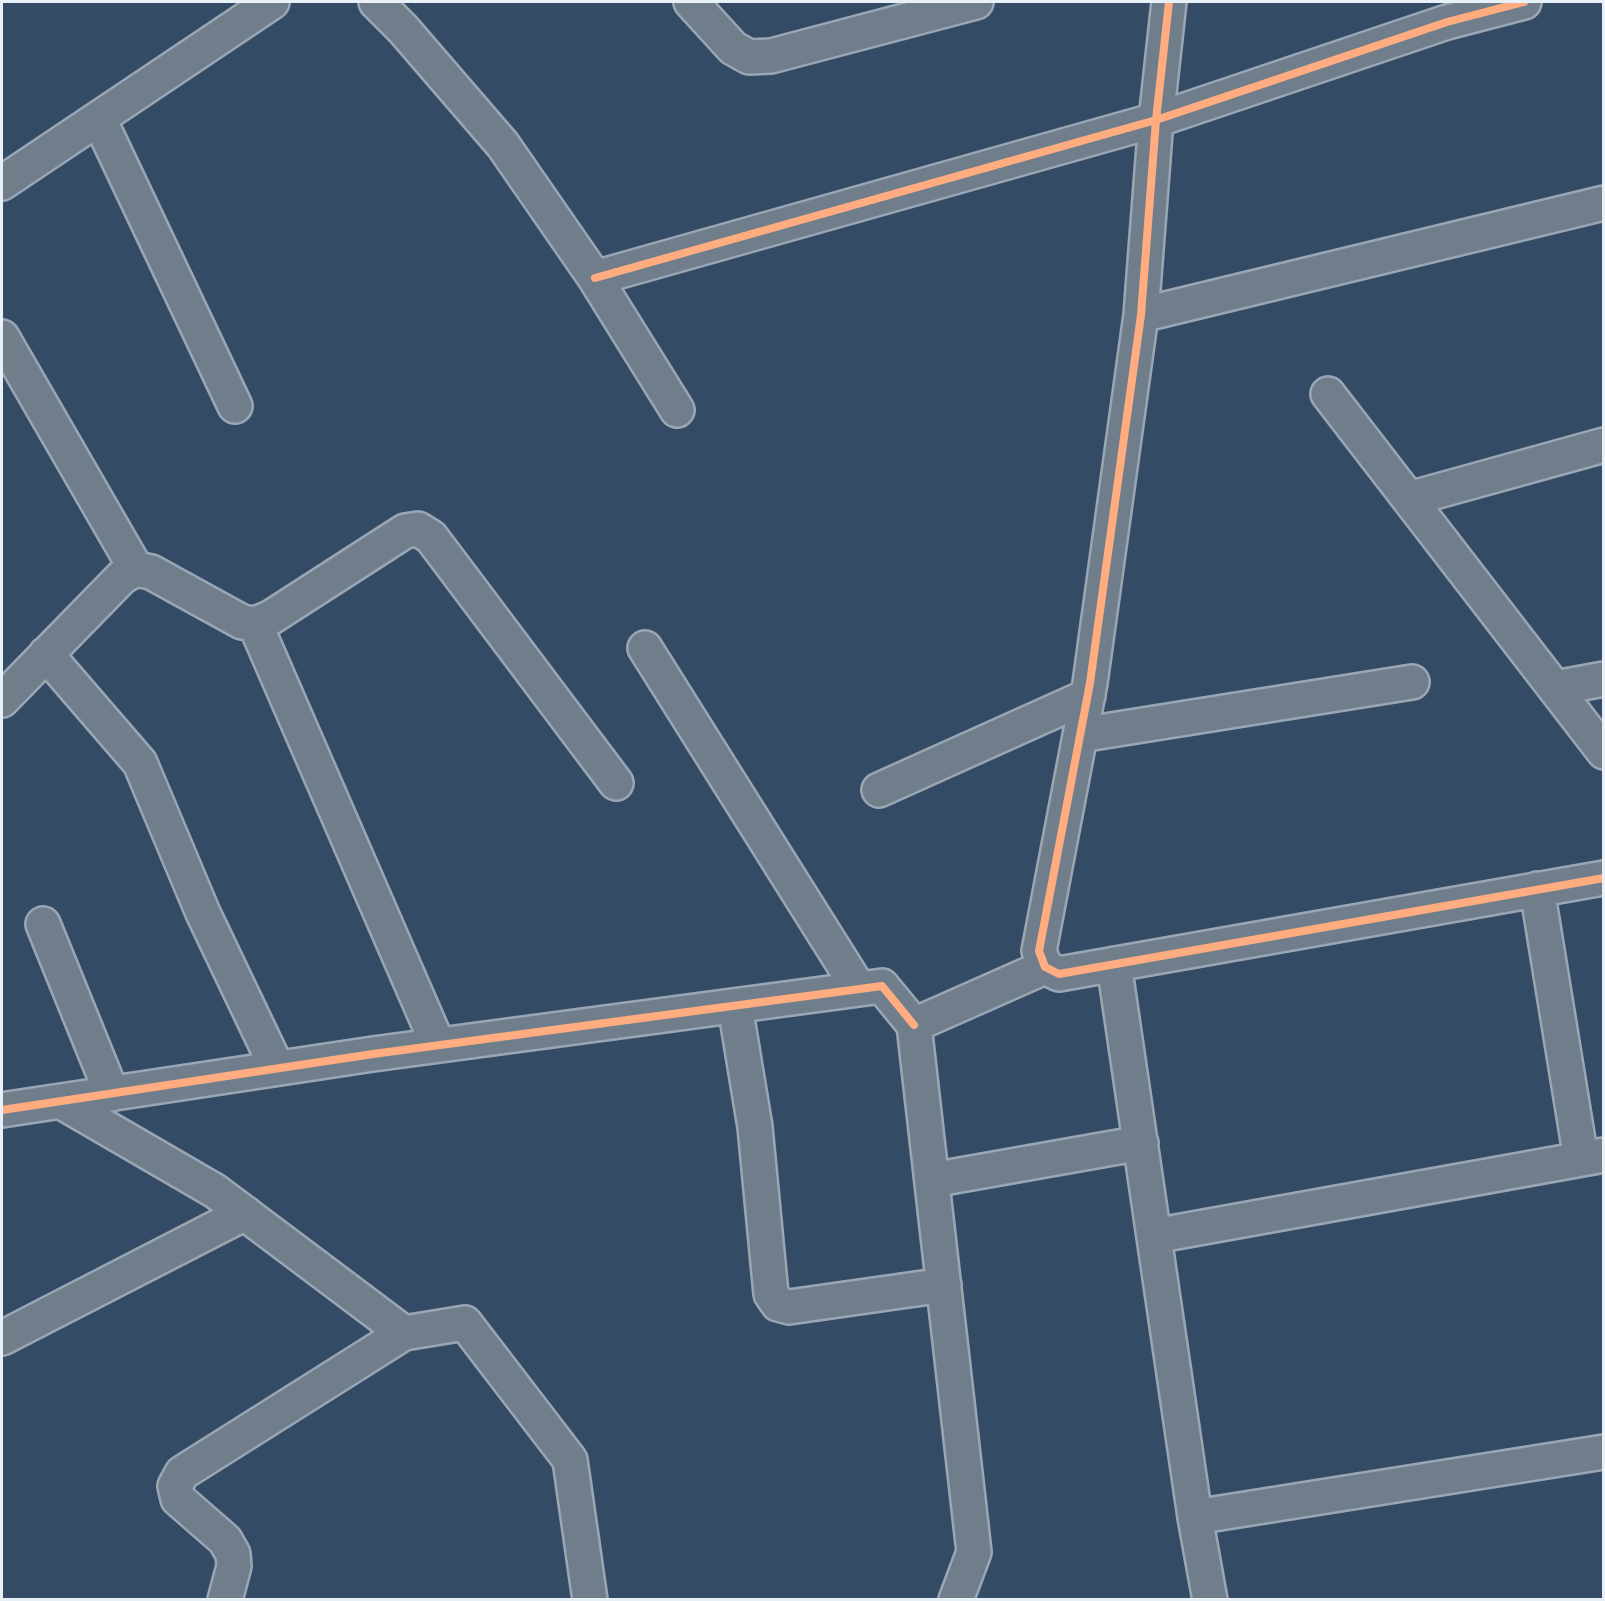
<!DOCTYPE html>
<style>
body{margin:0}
#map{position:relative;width:1605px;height:1601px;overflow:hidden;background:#344b65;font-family:Mynerve,sans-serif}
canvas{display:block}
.frame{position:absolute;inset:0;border:3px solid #e8f1f8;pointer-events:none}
</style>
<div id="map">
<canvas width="1605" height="1601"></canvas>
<div class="frame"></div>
</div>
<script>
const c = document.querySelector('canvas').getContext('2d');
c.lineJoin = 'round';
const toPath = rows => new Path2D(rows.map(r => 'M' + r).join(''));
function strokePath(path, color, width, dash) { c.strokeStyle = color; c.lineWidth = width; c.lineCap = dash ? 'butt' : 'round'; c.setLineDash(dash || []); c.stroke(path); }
const minor = toPath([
 [376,2,403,29,503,145,595,278,677,410],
 [691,2,733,48,749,57,771,56,976,2],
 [1169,2,1156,120,1141,315,1090,683,1039,951,1045,967,1059,974,1604,878],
 [99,119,235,406],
 [2,183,272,2],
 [595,278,1156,120,1447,22,1524,2],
 [1141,315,1604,203],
 [2,337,136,569],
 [1328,394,1604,752],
 [1409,499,1604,445],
 [255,624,438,1045],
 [645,648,859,989],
 [46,654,140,763,203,913,277,1068],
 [1555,688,1604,679],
 [2,700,122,577,136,569,151,572,242,622,255,624,270,618,405,531,418,529,431,537,616,783],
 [1080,735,1412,682],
 [879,790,1088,696],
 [1537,889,1581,1159],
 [43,924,112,1094],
 [1114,964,1195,1517,1210,1600],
 [735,1006,755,1127,771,1294,778,1304,789,1307,944,1285],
 [60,1101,215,1191,404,1333,465,1323,570,1460,590,1600],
 [2,1110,373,1054,882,986,914,1025],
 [932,1180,1141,1143],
 [1154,1236,1604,1155],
 [2,1338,245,1213],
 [1195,1517,1604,1452],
 [225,1600,234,1566,233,1554,225,1540,178,1499,175,1486,182,1473,404,1333],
 [956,1600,974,1552,914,1025,1045,967]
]);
strokePath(minor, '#9aa6b3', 38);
strokePath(minor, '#707e8c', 33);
strokePath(toPath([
 [1169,2,1156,120,1141,315,1090,683,1039,951,1045,967,1059,974,1604,878],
 [595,278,1156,120,1447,22,1524,2],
 [2,1110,373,1054,882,986,914,1025]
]), '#ffac80', 8);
</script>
